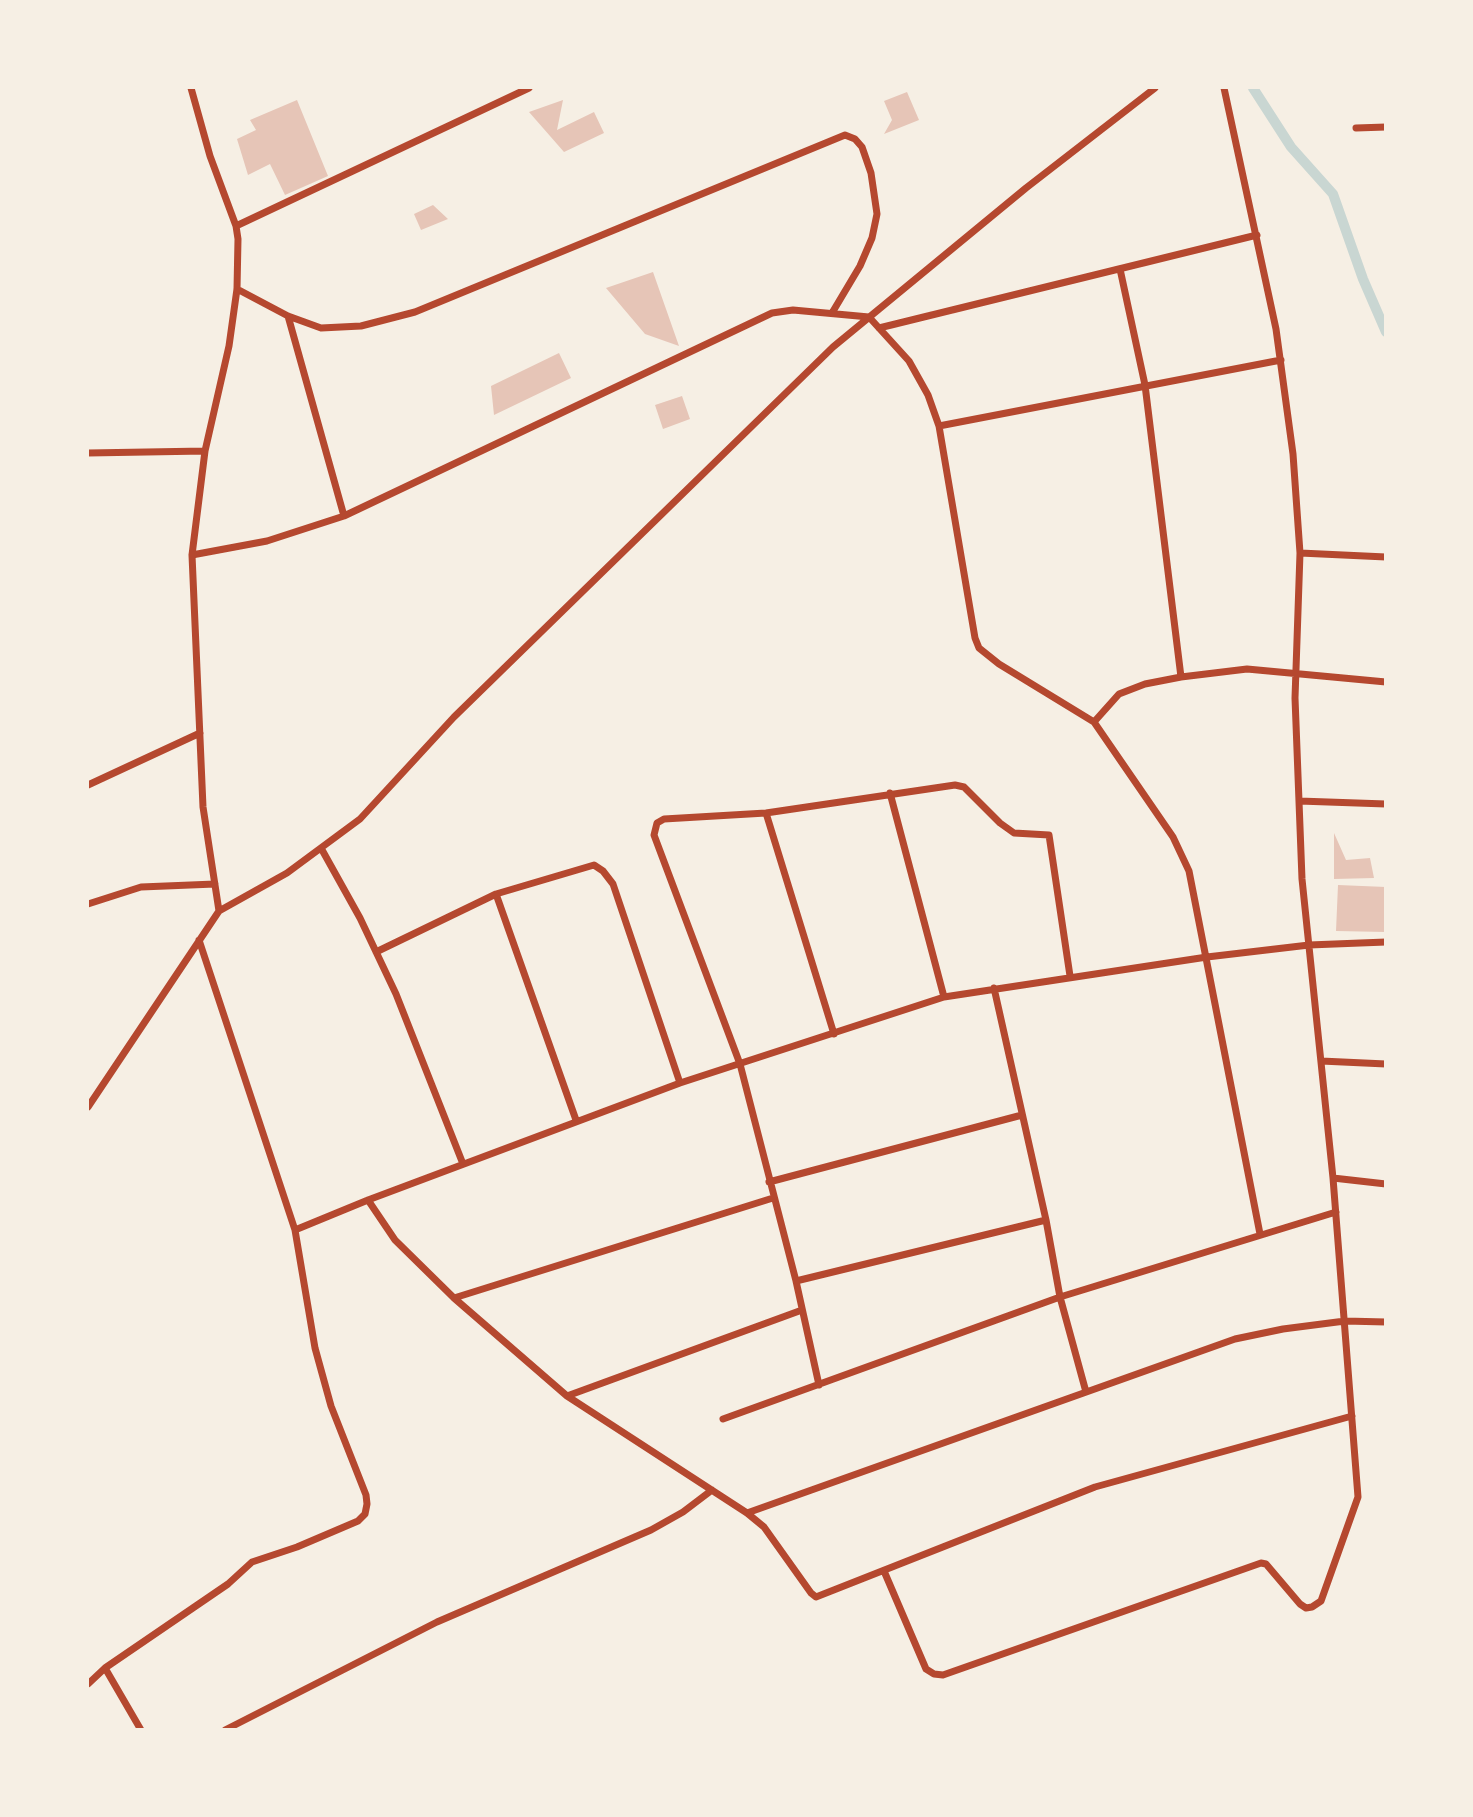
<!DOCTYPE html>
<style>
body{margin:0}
#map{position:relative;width:1473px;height:1817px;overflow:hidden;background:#f6efe4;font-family:"Libre Baskerville",serif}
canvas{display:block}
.frame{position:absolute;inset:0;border:89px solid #f6efe4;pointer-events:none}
</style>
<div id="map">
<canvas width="1473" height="1817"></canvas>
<div class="frame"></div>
</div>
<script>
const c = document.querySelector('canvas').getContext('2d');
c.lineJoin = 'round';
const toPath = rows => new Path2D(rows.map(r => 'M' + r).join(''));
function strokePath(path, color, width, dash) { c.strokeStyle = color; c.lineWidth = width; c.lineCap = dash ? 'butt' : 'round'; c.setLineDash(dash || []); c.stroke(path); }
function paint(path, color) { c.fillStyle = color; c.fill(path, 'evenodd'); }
strokePath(toPath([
 [1253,88,1291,147,1333,194,1363,279,1386,332]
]), '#c9d6d2', 10);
paint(toPath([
 [907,92,919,120,884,134,892,120,884,101],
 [297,100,328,176,285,195,270,164,248,175,237,139,256,130,250,120],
 [563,100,557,130,594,112,604,133,564,152,529,112],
 [433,205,448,219,421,230,414,214],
 [653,272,679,346,645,334,606,288],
 [559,353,571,378,494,415,491,386],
 [682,396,690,419,663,429,655,405],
 [1334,833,1346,860,1370,858,1374,878,1334,879],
 [1338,885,1386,887,1386,932,1336,931]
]), '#e6c5b7');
strokePath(toPath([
 [191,88,210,156,236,226,238,239,237,289,229,346,205,451,192,555,203,807,219,911],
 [1356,128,1386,127],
 [236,226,529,88],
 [1120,269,1145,385,1181,677],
 [237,289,288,316,321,328,361,326,415,312,845,135,855,139,862,147,871,173,877,214,872,238,860,266,832,313],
 [288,316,344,516],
 [879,328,1257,235],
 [939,426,1281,360],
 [88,453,205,451],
 [1300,553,1386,557],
 [192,555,267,541,344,516,772,313,793,310,869,317,909,361,928,395,939,426,975,638,979,648,999,664,1094,722,1173,837,1189,871,1260,1234],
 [1094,722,1119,694,1145,684,1181,677,1247,669,1386,682],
 [88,785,200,733],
 [890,793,944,997],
 [1299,801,1386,804],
 [766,813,834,1034],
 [321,848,360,918,396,994,463,1164],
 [496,894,576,1120],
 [88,904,141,887,215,884],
 [376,952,496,894,594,865,603,871,613,884,680,1083],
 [994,988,1046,1220,1060,1297,1086,1392],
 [1321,1061,1386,1064],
 [88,1107,219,911,287,873,360,819,454,717,833,347,1026,188,1155,88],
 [1333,1178,1386,1184],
 [769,1182,1022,1115],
 [368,1200,395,1240,454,1298,567,1396,747,1513,764,1527,811,1593,816,1597,1095,1487,1352,1416],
 [295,1230,368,1200,680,1083,944,997,1207,957,1309,945,1386,942],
 [796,1281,1046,1220],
 [454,1298,773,1198],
 [819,1385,796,1281,740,1064,654,835,657,823,664,819,766,813,955,785,964,787,1000,823,1014,833,1049,835,1070,976],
 [567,1396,802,1310],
 [723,1419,1060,1297,1336,1212],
 [747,1513,1235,1339,1283,1329,1345,1321,1386,1322],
 [884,1571,926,1669,934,1674,943,1675,1261,1563,1266,1564,1300,1604,1306,1608,1312,1607,1321,1601,1358,1497,1333,1178,1302,879,1295,698,1300,553,1293,454,1276,329,1224,88],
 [105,1668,141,1730],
 [88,1684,105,1668,228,1584,252,1562,297,1547,358,1521,365,1514,367,1504,366,1495,331,1406,315,1348,295,1230,199,940],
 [225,1730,437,1622,651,1530,683,1512,712,1490]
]), '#b5482f', 7);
</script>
